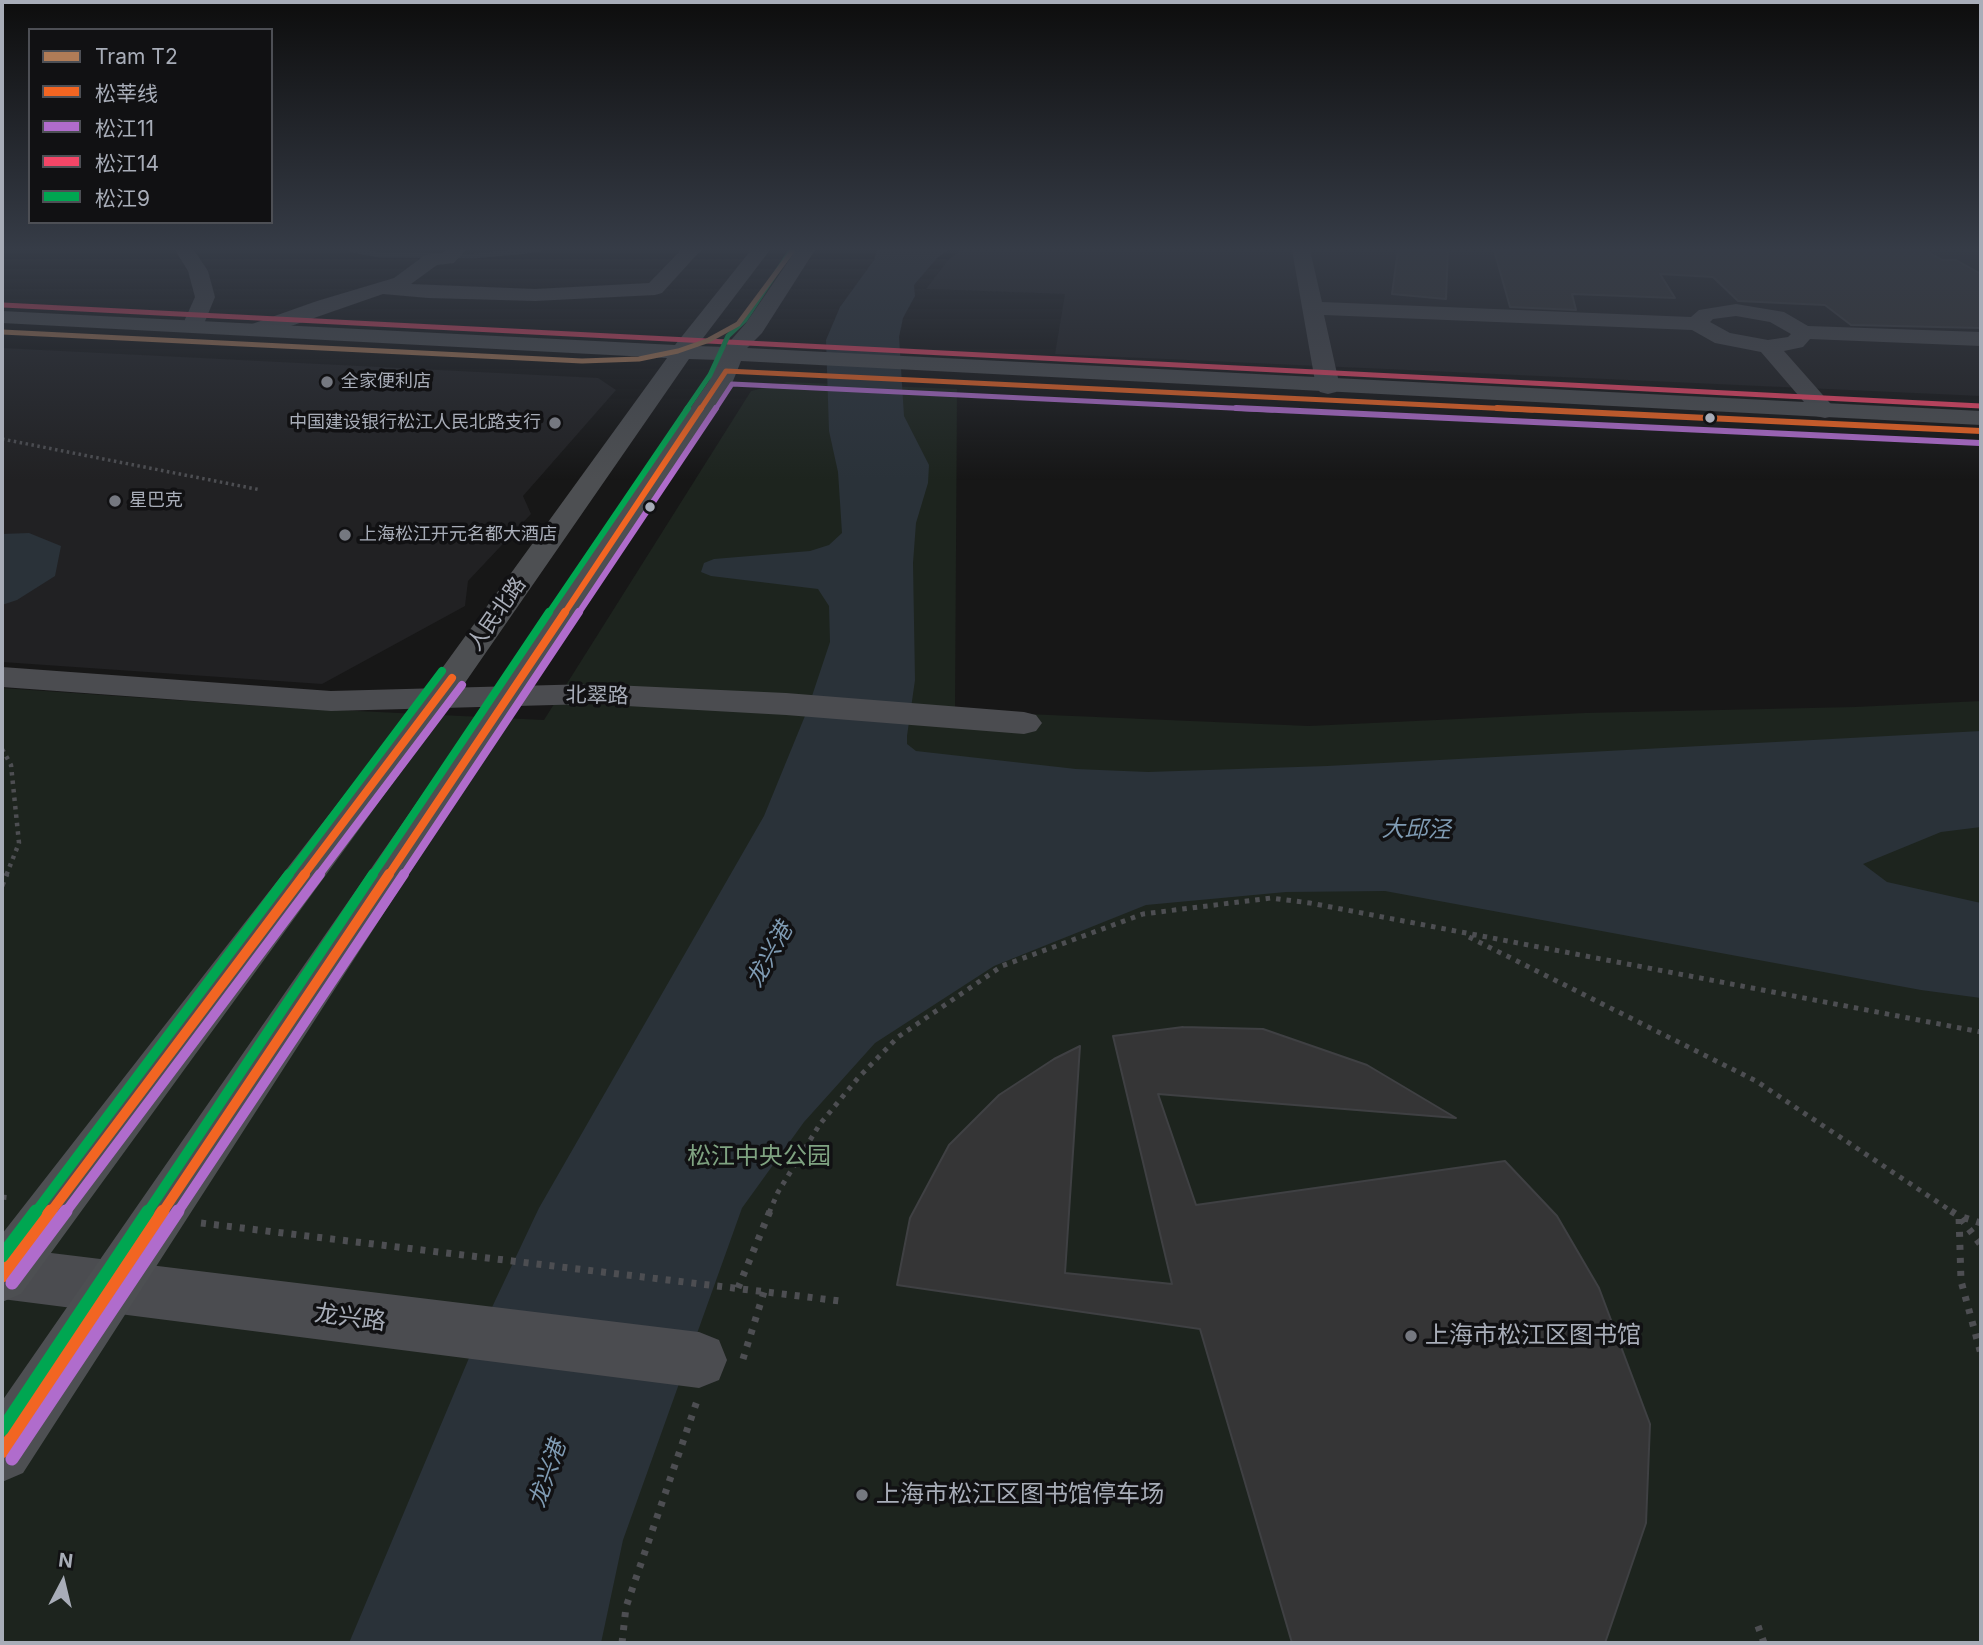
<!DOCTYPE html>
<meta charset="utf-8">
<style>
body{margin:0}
#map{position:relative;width:1983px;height:1645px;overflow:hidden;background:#171717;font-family:Inter,"Noto Sans SC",sans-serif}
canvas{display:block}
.frame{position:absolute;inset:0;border:4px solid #a8adb8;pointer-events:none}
.legend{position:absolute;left:28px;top:28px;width:245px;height:196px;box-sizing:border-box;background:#111113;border:2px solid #4d4f55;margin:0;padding:9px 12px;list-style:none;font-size:21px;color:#a8adb8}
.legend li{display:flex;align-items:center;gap:14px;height:35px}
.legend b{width:35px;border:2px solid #4d4f55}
.north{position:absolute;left:28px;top:1547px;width:70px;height:70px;-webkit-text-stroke:5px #111113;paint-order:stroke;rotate:7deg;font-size:19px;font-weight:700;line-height:28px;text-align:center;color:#a8adb8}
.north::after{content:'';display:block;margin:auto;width:24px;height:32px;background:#a8adb8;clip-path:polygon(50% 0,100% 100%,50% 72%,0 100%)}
</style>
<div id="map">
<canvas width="1983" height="1645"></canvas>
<div class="frame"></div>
<ul class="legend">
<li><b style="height:9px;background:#b07c57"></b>Tram T2</li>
<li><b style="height:9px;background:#f26522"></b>松莘线</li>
<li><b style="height:9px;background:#b06ccc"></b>松江11</li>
<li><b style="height:9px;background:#f34667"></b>松江14</li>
<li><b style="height:9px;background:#00a651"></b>松江9</li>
</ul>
<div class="north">N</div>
</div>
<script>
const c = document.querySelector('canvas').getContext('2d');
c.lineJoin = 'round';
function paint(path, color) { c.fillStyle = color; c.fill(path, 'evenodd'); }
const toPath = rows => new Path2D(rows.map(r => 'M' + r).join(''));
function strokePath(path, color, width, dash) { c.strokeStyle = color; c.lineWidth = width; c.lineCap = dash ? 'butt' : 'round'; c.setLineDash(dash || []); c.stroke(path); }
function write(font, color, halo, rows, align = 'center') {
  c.font = font + ' Inter,"Noto Sans SC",sans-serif'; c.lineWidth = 7; c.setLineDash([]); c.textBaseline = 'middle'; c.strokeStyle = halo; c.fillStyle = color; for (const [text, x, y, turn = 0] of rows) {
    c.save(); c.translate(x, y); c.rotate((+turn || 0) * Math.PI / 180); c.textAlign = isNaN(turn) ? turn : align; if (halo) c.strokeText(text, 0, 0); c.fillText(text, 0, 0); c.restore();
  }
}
paint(toPath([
 [961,250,1981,250,1981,396,1055,354,1065,294,926,289,948,260],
 [2,348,598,378,616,390,523,496,531,514,468,581,465,606,322,684,2,662]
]), '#212123');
paint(toPath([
 [787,382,957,389,955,711,1309,726,1585,713,1855,707,1981,701,1981,1643,2,1643,2,688,275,707,544,720,751,391]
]), '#1d241e');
paint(toPath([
 [877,250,948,250,937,258,914,285,915,296,903,318,899,337,904,416,929,465,928,483,916,523,913,563,915,680,907,736,907,744,916,751,1076,769,1148,772,1327,766,1981,731,1981,827,1941,832,1863,864,1887,882,1981,903,1981,998,1921,990,1385,891,1286,892,1146,905,994,966,875,1043,804,1122,742,1208,623,1540,601,1643,349,1643,477,1339,539,1208,764,816,807,711,830,642,829,606,818,589,711,576,701,572,704,563,714,559,810,551,829,545,842,533,838,472,829,431,826,340,840,307,874,260],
 [29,533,61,546,55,576,17,600,2,605,2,534]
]), '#2a3239');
strokePath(toPath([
 [352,250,380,255,474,256,538,250]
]), '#2a3239', 5);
const building = toPath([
 [1398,250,1448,250,1446,299,1392,294,1398,250],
 [1494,250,1925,250,1942,260,1956,260,1981,274,1981,328,1851,325,1825,305,1738,301,1713,277,1660,274,1675,298,1572,294,1576,310,1510,307,1494,250],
 [1183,1027,1263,1029,1367,1065,1456,1118,1158,1094,1196,1205,1505,1161,1557,1216,1599,1288,1650,1424,1646,1523,1605,1643,1292,1643,1200,1329,897,1285,910,1218,949,1145,999,1095,1054,1059,1080,1046,1065,1273,1172,1284,1113,1036,1183,1027]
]);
paint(building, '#353536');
strokePath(building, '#3f4043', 2);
strokePath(toPath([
 [2,439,261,490]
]), '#4d4e52', 3.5, [2.5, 3.5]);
strokePath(toPath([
 [2,749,11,765,19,843,6,876]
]), '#4d4e52', 4.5, [3.5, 5]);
strokePath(toPath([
 [2,886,7,874],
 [1469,937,1756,1081,1954,1213],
 [2,1197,12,1198],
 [769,1213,778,1192,820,1124,858,1078,898,1037,1002,966,1143,914,1271,898,1310,903,1981,1032]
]), '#4d4e52', 5, [4.5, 6]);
strokePath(toPath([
 [1951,1211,1959,1216,1981,1245],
 [201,1223,840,1301],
 [1981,1223,1959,1216,1961,1281,1981,1354],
 [738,1288,770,1211],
 [743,1359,764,1292],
 [1758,1626,1764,1643],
 [622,1643,626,1607,697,1401]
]), '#4d4e52', 7, [5, 8]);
paint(toPath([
 [175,250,194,250,208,271,215,297,201,331,185,331,182,326,195,297,188,271,175,250],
 [446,250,466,250,454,263,437,265,411,284,535,289,649,283,681,250,701,250,662,293,655,295,535,301,428,298,383,294,268,334,252,334,249,329,252,324,317,301,394,278,425,255,442,253,446,250],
 [1292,250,1310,250,1322,302,1691,317,1699,310,1736,304,1784,312,1808,326,1981,332,1981,346,1810,339,1803,347,1784,351,1837,411,1834,416,1825,418,1816,416,1761,352,1715,343,1692,330,1324,315,1340,387,1336,392,1328,394,1320,392,1316,387,1292,250],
 [1736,316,1770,322,1791,334,1788,337,1768,340,1730,333,1710,322,1713,319,1736,316],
 [2,667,331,691,591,684,786,693,1024,712,1036,715,1042,723,1036,731,1024,734,786,715,591,704,331,711,2,687,2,667],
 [2,1247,699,1332,719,1340,727,1360,719,1380,699,1388,2,1299,2,1247]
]), '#4b4c50');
paint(toPath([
 [751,250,770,250,697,346,725,347,746,323,796,250,815,250,762,333,747,348,1981,411,1981,425,741,361,733,381,523,697,23,1473,2,1482,2,1401,709,381,719,360,689,359,451,703,21,1294,2,1302,2,1234,427,689,667,358,2,323,2,311,675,345,751,250]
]), '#4d4f52');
strokePath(toPath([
 [700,410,726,371,1533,410]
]), '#f26522', 5);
strokePath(toPath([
 [1497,408,1981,431],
 [564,614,701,408]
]), '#f26522', 6);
strokePath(toPath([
 [303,876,452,678],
 [388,876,565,612]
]), '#f26522', 8);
strokePath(toPath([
 [50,1213,305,874],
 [162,1213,389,874]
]), '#f26522', 10);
strokePath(toPath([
 [2,1276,51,1211],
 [2,1452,163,1211]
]), '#f26522', 13);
strokePath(toPath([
 [715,410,732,384,1273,410]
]), '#b06ccc', 5);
strokePath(toPath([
 [1236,408,1980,443],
 [578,614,716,408]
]), '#b06ccc', 6);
strokePath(toPath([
 [318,876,462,685],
 [403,876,579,612]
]), '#b06ccc', 8);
strokePath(toPath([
 [65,1213,320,874],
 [177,1213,404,874]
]), '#b06ccc', 10);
strokePath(toPath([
 [12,1283,66,1211],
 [12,1459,178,1211]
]), '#b06ccc', 13);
strokePath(toPath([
 [3,305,1981,406]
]), '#f34667', 5);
strokePath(toPath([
 [686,410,710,375,728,336,745,320,791,250]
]), '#00a651', 5);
strokePath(toPath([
 [548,614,688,408]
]), '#00a651', 6);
strokePath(toPath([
 [288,876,442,671],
 [372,876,549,612]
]), '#00a651', 8);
strokePath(toPath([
 [35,1213,289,874],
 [147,1213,373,874]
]), '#00a651', 10);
strokePath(toPath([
 [2,1256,36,1211],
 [2,1430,148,1211]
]), '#00a651', 13);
strokePath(toPath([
 [2,332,582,361,639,359,678,351,707,341,738,324,793,250]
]), '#b07c57', 5);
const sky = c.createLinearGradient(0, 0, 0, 480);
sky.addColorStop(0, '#0d0d0d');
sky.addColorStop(0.52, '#363c47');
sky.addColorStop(1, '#363c4700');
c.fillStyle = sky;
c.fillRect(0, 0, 1983, 480);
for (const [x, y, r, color] of [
 [327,382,7,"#757880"],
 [1710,418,6,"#a8adb8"],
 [555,423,7,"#757880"],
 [115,501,7,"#757880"],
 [650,507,6,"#a8adb8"],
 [345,535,7,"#757880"],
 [1411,1336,7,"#757880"],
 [862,1495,7,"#757880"]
]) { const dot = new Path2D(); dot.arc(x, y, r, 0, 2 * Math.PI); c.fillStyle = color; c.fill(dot); strokePath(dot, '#111113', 2.5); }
write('18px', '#a8adb8', '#111113', [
 ["全家便利店",341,382],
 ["中国建设银行松江人民北路支行",541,423,"right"],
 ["星巴克",129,501],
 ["上海松江开元名都大酒店",359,535]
], 'left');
write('21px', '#a8adb8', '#111113', [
 ["人民北路",497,614,-55],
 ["北翠路",597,696,1]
]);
write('italic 23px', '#7f9bb3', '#111113', [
 ["大邱泾",1416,830,1],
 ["龙兴港",770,955,-61],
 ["龙兴港",548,1474,-71]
]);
write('24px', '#7fa381', '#111113', [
 ["松江中央公园",759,1157]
]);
write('24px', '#a8adb8', '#111113', [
 ["龙兴路",350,1318,7]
]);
write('24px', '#a8adb8', '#111113', [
 ["上海市松江区图书馆",1425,1336],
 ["上海市松江区图书馆停车场",876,1495]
], 'left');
</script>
